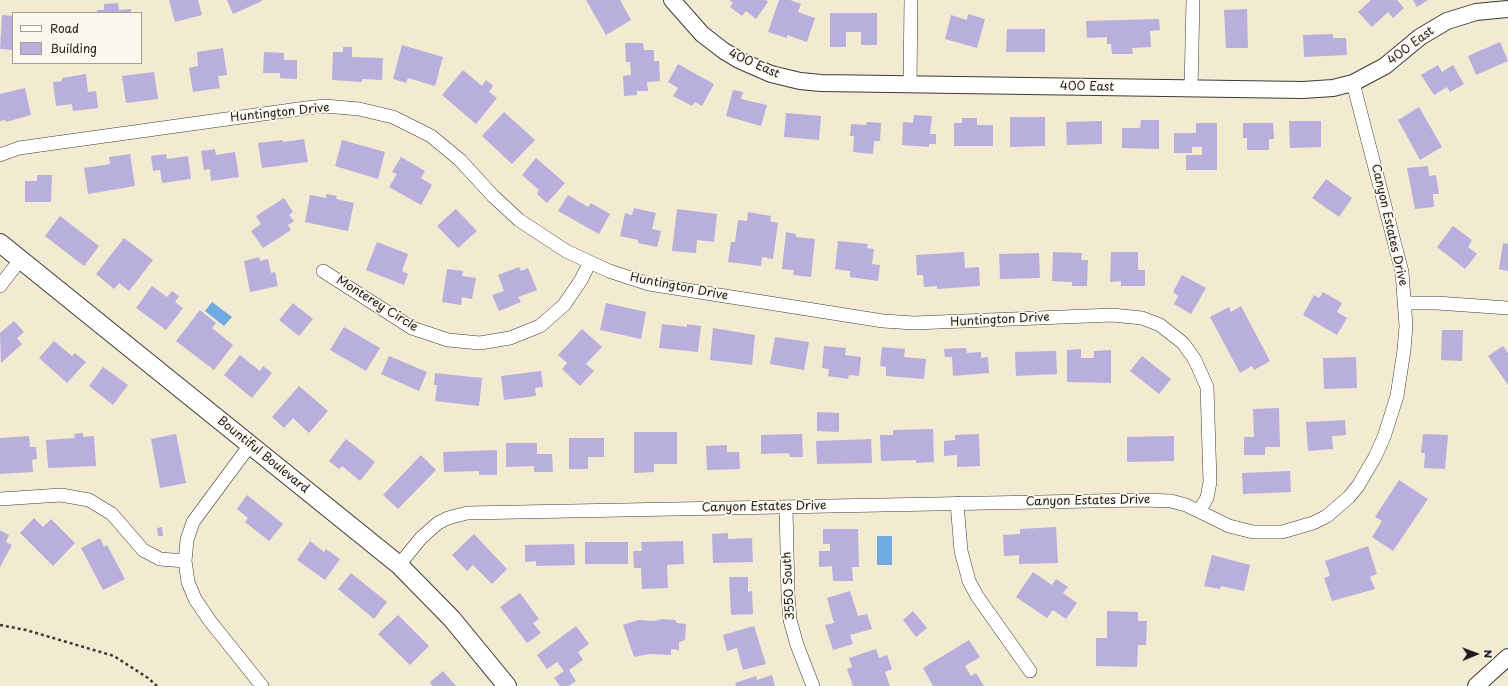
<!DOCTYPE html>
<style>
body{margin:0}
#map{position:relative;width:1508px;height:686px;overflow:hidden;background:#f2ead1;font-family:"Playpen Sans",sans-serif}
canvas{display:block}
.legend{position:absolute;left:12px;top:12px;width:130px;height:52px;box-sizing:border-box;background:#fbf7ec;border:1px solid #a29f99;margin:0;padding:5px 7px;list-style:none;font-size:12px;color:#1c1c1c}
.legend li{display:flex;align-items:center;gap:8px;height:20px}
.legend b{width:20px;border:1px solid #a29f99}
.north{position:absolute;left:1456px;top:634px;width:40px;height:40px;-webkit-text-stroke:3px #fbf7ec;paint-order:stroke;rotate:89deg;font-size:11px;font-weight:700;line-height:16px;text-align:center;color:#1c1c1c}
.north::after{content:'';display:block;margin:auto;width:14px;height:18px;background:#1c1c1c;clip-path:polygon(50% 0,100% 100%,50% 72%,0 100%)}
</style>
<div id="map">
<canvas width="1508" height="686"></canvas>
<ul class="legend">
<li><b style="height:5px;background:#fff"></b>Road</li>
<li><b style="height:11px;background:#b9afdc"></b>Building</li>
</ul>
<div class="north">N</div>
</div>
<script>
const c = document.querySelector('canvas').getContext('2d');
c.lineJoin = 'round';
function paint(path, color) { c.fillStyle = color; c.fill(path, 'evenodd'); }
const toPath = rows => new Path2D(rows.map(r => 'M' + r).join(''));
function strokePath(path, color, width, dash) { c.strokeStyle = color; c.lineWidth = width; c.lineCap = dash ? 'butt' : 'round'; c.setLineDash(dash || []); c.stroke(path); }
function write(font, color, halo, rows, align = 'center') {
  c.font = font + ' "Playpen Sans",sans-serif'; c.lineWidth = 3.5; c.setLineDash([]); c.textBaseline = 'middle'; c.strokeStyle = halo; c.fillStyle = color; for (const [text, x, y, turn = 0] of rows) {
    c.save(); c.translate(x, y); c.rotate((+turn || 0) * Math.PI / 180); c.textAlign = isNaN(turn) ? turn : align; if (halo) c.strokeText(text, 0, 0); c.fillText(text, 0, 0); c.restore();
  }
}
paint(toPath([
 [212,302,232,317,224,326,205,311],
 [877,536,892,536,892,565,877,565]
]), '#6eabe0');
paint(toPath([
 [169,0,198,0,202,15,175,22],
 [227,0,261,0,262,1,233,14],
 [586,0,620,0,631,20,606,35],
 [729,0,766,0,768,2,756,19,746,11,742,16,730,7,733,3],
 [779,0,790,0,801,4,798,12,815,18,807,42,787,35,787,38,768,32],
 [1371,0,1397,0,1404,8,1393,18,1388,12,1372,27,1358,12],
 [1413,0,1428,0,1417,7],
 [118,3,119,10,131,9,131,13,97,13,97,10,104,10,104,4],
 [1247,9,1248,48,1226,48,1224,10],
 [830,13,877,13,877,45,861,45,861,32,846,32,846,47,830,47],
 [968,14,985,19,977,48,945,39,951,15,967,20],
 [2,15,13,16,13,50,0,49],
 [1159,19,1160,30,1150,31,1151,47,1132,48,1133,54,1112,54,1111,44,1107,44,1107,37,1087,38,1086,21],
 [1007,29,1045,29,1045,52,1006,52],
 [1333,34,1333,38,1346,38,1347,55,1304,57,1303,35],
 [1500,42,1508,61,1476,75,1468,56],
 [625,43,643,43,644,50,654,50,654,61,659,61,660,81,647,82,648,91,637,91,637,95,624,96,623,76,631,75,630,62,626,62],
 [402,45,443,57,435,86,408,78,406,83,393,79],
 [343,47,352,47,352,57,383,58,382,80,362,79,362,82,332,80,333,52,343,52],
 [223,48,227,75,218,76,220,88,193,92,189,68,198,66,197,52],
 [264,52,284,53,284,60,297,60,297,79,280,78,280,73,263,73],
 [678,64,714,84,702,106,695,102,692,106,673,96,678,88,668,82],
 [1438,65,1442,72,1453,65,1464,84,1450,92,1447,87,1434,95,1421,75],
 [463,70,482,86,486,80,493,86,489,92,497,98,476,124,442,95],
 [154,72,158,99,126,103,122,76],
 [86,74,88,92,96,91,98,108,73,111,72,104,56,106,53,82,62,81,62,78],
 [25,88,31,115,6,122,5,120,0,121,0,94],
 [733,90,743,92,741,99,767,105,761,126,726,116],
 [1419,107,1442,147,1420,160,1398,120],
 [504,112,535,140,512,164,482,136],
 [786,113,821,116,819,140,784,137],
 [914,115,932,116,930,134,936,134,936,144,929,144,929,147,902,145,903,122,913,123],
 [1010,117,1045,117,1045,146,1010,147],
 [962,118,977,118,977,125,993,125,993,146,954,146,954,123,962,123],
 [1141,120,1159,120,1159,149,1122,148,1122,128,1140,128],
 [1102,121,1102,144,1067,145,1066,122],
 [1289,121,1321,121,1321,147,1290,148],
 [867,122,881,123,880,141,874,141,873,154,853,152,854,136,850,136,851,124,866,125],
 [1196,123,1217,123,1217,170,1186,170,1186,155,1202,155,1202,147,1192,147,1192,153,1174,153,1174,133,1196,133],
 [1243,123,1273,123,1274,139,1269,139,1269,150,1247,150,1247,138,1243,138],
 [304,139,308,162,262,168,258,143,283,140,283,142],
 [342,140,385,152,378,179,335,166],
 [215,149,216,155,235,152,239,177,211,181,210,169,204,170,201,151],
 [130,154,135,186,88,194,84,168,110,164,109,157],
 [166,154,167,159,188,156,191,179,162,183,160,170,153,171,151,156],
 [401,157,425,171,421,178,432,185,421,205,389,187,397,174,392,172],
 [536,158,565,183,547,203,537,194,539,190,522,175],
 [1428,166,1429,176,1436,175,1439,194,1433,194,1434,207,1415,209,1407,168],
 [37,175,52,175,51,202,25,202,25,181,37,181],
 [1326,179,1352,198,1339,217,1312,198],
 [326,194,337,196,336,199,354,203,348,231,305,222,310,195,326,198],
 [568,195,588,207,591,203,610,214,599,234,558,211],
 [284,198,293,212,289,215,294,221,288,225,291,230,263,248,251,231,261,224,256,216],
 [634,208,656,213,652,229,661,231,657,247,638,243,638,240,620,236,625,213,632,215],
 [456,209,477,231,458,248,437,226],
 [677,209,717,214,714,242,697,240,696,253,672,251],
 [748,212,771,216,770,221,778,223,773,259,762,257,761,266,728,262,731,242,735,242,738,220,747,221],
 [60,216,99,246,84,266,45,236],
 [1453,226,1472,240,1468,247,1477,254,1465,269,1437,247],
 [786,232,796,234,796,237,815,239,811,277,793,275,794,270,782,269],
 [124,238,153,260,129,291,119,283,114,289,96,274],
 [838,241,868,244,867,248,874,249,872,264,880,265,878,281,850,277,850,271,835,269],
 [377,242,408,254,402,271,408,274,404,285,366,270],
 [1503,243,1508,244,1508,271,1499,269],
 [964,252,965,268,979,267,980,286,937,289,937,286,924,287,923,275,917,275,916,255],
 [1053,252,1082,253,1081,260,1088,260,1087,286,1072,286,1072,282,1052,281],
 [1111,252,1138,252,1138,270,1145,270,1145,286,1121,286,1121,281,1110,282],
 [1039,253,1040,278,1000,279,999,254],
 [259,257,260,261,268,259,271,273,275,272,278,286,250,292,244,261],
 [519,267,521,271,528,268,537,290,518,297,521,302,499,311,492,295,504,291,498,275],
 [447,269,463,271,462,276,476,278,472,299,462,297,461,305,442,302],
 [1182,275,1206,288,1191,314,1174,304,1178,296,1173,292],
 [152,286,167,297,172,291,179,296,175,302,183,308,166,330,136,308],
 [1323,292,1342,303,1337,312,1347,318,1337,335,1303,315,1314,295,1319,298],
 [293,303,313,319,299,336,279,320],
 [606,303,646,312,641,339,600,330],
 [1241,306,1270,361,1254,370,1252,366,1240,373,1210,317,1229,307,1231,312],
 [200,310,216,323,212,328,233,345,214,370,176,341],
 [14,321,24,332,17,338,22,344,1,363,0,333],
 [662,324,687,327,687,324,701,326,698,352,659,348],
 [344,327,380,348,366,371,330,350],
 [713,328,755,335,752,365,710,360],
 [582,329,602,347,586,364,594,371,580,386,562,369,567,363,558,355],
 [1442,330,1463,330,1462,361,1441,360],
 [775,337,809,342,804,370,770,364],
 [54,341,72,356,75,353,86,362,67,383,39,358],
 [824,346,846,348,845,355,861,357,859,376,849,375,848,379,828,376,829,369,822,368],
 [1503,346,1508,353,1508,385,1488,356],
 [882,347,905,349,904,357,926,359,924,379,886,376,886,367,880,366],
 [966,348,967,353,981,352,981,358,988,357,989,373,953,376,952,357,945,357,944,349],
 [1081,349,1081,358,1094,358,1094,351,1111,350,1111,383,1067,382,1067,350],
 [1056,351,1057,374,1016,376,1015,352],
 [240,355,260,371,263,366,272,373,252,398,224,375],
 [389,356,427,372,419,391,381,374],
 [1142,356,1171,379,1159,394,1130,371],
 [1356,357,1357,388,1324,389,1323,358],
 [103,367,128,385,113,405,89,386],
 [541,371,543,387,535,388,536,396,504,400,501,376],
 [435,373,482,378,479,406,435,401,437,385,434,385],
 [299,386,328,411,309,433,293,418,284,428,272,417],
 [1279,408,1280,447,1265,447,1265,455,1244,455,1244,437,1254,437,1253,409],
 [817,412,839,413,839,432,817,431],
 [1345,420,1346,435,1332,436,1333,449,1308,451,1306,422],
 [933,429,934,462,916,463,916,460,881,461,880,435,893,435,893,430],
 [634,432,677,432,677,464,654,464,654,472,634,473],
 [83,433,83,437,94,436,96,466,48,468,46,440,75,438,74,434],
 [176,434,186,483,160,488,151,439],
 [802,434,803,457,790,457,789,453,761,454,761,435],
 [979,434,980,466,957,467,957,455,944,456,944,441,955,440,955,435],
 [1423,434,1448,435,1445,469,1424,468,1425,453,1421,453],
 [29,436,30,447,36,447,37,459,32,460,33,472,0,474,0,438],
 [1174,436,1174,461,1127,462,1127,437],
 [569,438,604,438,604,457,588,457,588,469,569,469],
 [346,439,375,462,360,481,342,466,339,469,329,461],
 [871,439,872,463,817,464,816,441],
 [506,443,537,443,537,454,552,454,553,472,534,472,534,466,506,467],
 [727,445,727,452,739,452,740,469,707,470,706,446],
 [497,450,497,475,479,475,479,471,444,472,443,452],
 [421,455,436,470,398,509,383,495],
 [1290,471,1291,492,1243,494,1242,473],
 [1399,480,1428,499,1393,551,1372,537,1382,521,1375,517],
 [247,495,283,524,269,541,245,522,248,518,237,509],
 [34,518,43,527,51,519,75,543,53,566,20,533],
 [162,527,163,536,158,536,157,528],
 [1056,527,1058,563,1019,564,1019,555,1004,556,1003,535,1020,534,1020,529],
 [823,529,858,529,859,567,852,567,853,581,833,581,832,566,819,567,819,551,830,551,830,544,823,544],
 [0,530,9,535,6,542,12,545,0,567],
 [728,533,728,539,752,538,753,562,713,563,712,534],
 [474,534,507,569,492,584,473,565,467,571,452,555],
 [100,538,104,547,107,545,125,579,103,590,81,548],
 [310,541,324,552,326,549,340,559,325,580,297,560],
 [683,541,684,564,667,565,668,588,642,589,641,568,634,568,633,551,642,551,641,542],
 [585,542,628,542,628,564,585,564],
 [574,544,575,565,536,566,536,561,525,562,525,545],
 [1368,546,1377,574,1370,577,1375,589,1332,601,1324,578,1330,576,1325,561],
 [1212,555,1250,565,1244,591,1221,586,1220,589,1204,586],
 [1033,572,1052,585,1056,579,1068,587,1063,593,1077,603,1066,619,1053,610,1047,618,1016,597],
 [351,573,387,602,374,619,338,589],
 [729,577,748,577,748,592,752,591,753,614,731,615],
 [850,591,858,616,867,614,872,629,850,635,853,644,833,650,825,625,834,623,827,598],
 [520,593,539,619,533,623,541,633,527,643,500,607],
 [913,611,927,628,916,637,903,620],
 [1107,611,1138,612,1138,621,1147,621,1146,645,1138,645,1137,667,1096,666,1096,638,1107,638],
 [398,615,429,646,410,665,378,634],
 [662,619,675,620,677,623,686,624,685,640,679,642,679,650,671,649,671,655,649,654,634,657,623,625,638,620,655,621],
 [576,626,589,644,578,652,583,660,569,670,576,681,568,686,560,686,554,678,564,671,557,662,547,669,537,655],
 [754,626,766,664,743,670,737,648,727,651,723,635],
 [969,640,980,657,965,666,971,676,976,673,984,686,933,686,923,668],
 [876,649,879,658,887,655,892,669,885,672,890,686,853,686,847,669,852,667,849,658],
 [443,671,456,686,432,686,430,682],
 [772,675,775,686,736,686,735,683,756,676,757,680]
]), '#b9afdc');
const minor = toPath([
 [910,84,911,0],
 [1191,89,1193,0],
 [0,155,19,148,306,108,325,106,359,109,393,117,431,136,460,160,493,196,519,220,566,251,609,271,649,284,883,321,914,323,1112,315,1142,318,1160,325,1183,343,1195,360,1207,387,1210,482,1207,498,1199,511],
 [323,271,412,328,448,340,480,343,510,338,540,326,564,305,581,280,589,264],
 [0,286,20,260],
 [1405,303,1437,303,1508,308],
 [250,445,193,522,187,540,185,561,188,582,195,599,210,621,262,686],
 [0,499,61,495,89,500,112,514,143,550,160,559,185,561],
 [957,503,961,551,969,581,977,596,1030,671],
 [786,507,788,595,790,620,797,645,813,686],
 [399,565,421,538,438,523,448,518,467,513,1143,500,1171,501,1186,505,1229,526,1253,532,1282,532,1313,523,1327,516,1349,497,1358,486,1375,457,1384,437,1397,396,1404,350,1406,326,1402,272,1353,83]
]);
const tertiary = toPath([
 [672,0,702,34,724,51,739,60,771,74,800,81,821,83,1303,90,1333,88,1353,83,1385,66,1420,37,1447,21,1476,12,1508,9],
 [1476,686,1508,657]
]);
const secondary = toPath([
 [0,243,399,565,452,619,507,686]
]);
strokePath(minor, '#3c3b37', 14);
strokePath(tertiary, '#3c3b37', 18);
strokePath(secondary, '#3c3b37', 20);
strokePath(toPath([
 [0,625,26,630,114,656,148,678,157,686]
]), '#3c3b37', 2.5, [3, 3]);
strokePath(minor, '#fff', 13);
strokePath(tertiary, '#fff', 16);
strokePath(secondary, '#fff', 18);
write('12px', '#1c1c1c', '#fbf7ec', [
 ["400 East",1411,46,-37],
 ["400 East",754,64,24],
 ["400 East",1087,87,1],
 ["Huntington Drive",280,113,-6],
 ["Canyon Estates Drive",1389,225,77],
 ["Huntington Drive",679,287,11],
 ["Monterey Circle",377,304,32],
 ["Huntington Drive",1000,320,-3],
 ["Bountiful Boulevard",263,455,39],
 ["Canyon Estates Drive",1088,501,-1],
 ["Canyon Estates Drive",764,507,-1],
 ["3550 South",789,586,-93]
]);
</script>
